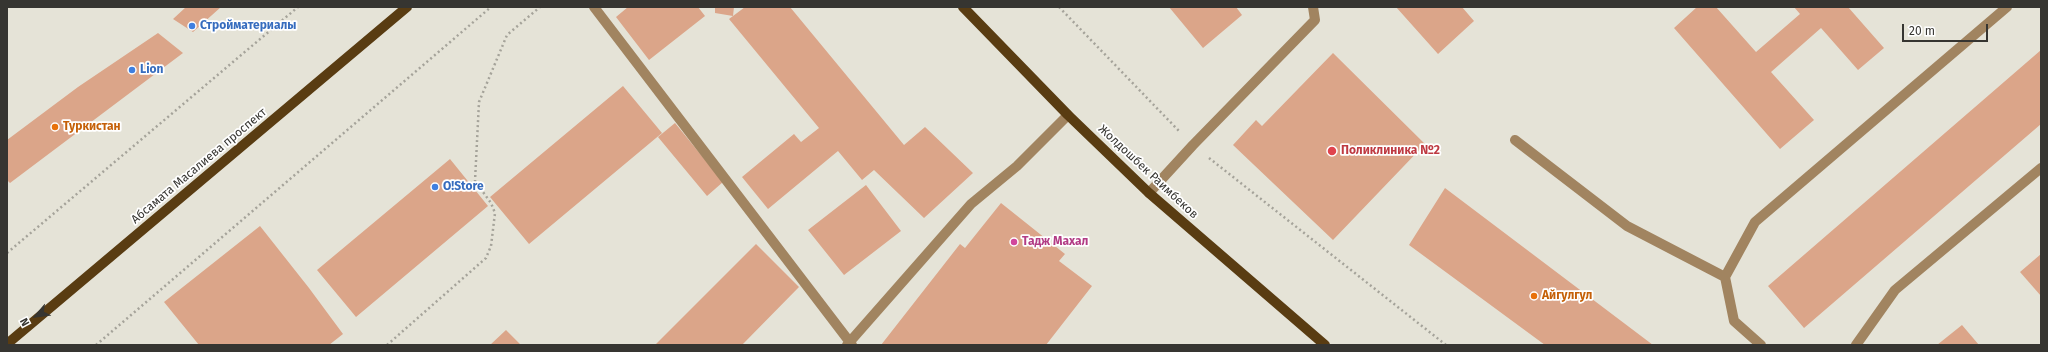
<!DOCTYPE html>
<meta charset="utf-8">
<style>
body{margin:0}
#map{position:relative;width:2048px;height:352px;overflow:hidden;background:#e5e3d7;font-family:"Fira Sans",sans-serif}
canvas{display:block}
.frame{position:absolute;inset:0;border:8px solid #363531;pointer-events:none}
.north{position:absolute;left:16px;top:296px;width:40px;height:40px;-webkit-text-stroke:3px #fff;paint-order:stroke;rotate:242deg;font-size:11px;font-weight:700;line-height:16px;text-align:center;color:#363531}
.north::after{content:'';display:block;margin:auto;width:14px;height:18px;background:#363531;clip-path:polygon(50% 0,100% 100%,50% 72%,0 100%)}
.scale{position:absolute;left:1902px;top:24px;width:86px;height:18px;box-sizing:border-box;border:2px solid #363531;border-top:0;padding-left:5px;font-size:12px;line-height:14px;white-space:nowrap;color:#363531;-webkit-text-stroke:3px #fff;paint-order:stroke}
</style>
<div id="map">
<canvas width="2048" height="352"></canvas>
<div class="frame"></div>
<div class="north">N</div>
<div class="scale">20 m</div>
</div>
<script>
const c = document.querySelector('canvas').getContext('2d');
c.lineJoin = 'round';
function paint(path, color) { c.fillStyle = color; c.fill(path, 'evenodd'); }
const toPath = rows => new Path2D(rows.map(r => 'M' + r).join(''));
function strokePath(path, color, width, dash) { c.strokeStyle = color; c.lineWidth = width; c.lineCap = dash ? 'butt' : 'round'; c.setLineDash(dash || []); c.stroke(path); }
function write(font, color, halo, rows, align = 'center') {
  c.font = font + ' "Fira Sans",sans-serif'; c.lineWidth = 3.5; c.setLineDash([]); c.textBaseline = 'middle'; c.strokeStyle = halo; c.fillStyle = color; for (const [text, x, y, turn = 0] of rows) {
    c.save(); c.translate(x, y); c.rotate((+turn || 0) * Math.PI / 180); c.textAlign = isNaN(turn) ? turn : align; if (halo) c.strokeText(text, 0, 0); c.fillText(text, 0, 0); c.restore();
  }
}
paint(toPath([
 [186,7,221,7,193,32,173,19],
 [628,7,698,7,705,16,649,60,616,17],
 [715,7,734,7,733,16,715,13],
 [745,7,790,7,904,145,925,127,973,173,924,218,874,170,862,180,838,151,768,209,742,177,794,134,801,142,819,128,729,19],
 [1169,7,1236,7,1242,15,1203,48],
 [1396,7,1462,7,1474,21,1438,54],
 [1697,7,1716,7,1756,52,1800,14,1794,7,1848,7,1884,48,1858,70,1821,28,1771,72,1814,120,1780,149,1674,28],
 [158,33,183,53,10,183,7,180,7,140,78,87],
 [2041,50,2041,124,1804,328,1768,286],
 [1333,53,1425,144,1333,240,1233,145,1256,120,1262,126],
 [623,86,662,133,529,244,490,197],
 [675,123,723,182,707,196,658,137],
 [450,159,488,206,356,317,317,270],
 [866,185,901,231,844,275,808,230],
 [1445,188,1653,345,1545,345,1409,245],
 [1001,203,1065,254,1059,261,1092,286,1046,345,881,345,960,244,965,248],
 [260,226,309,288,343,334,329,345,199,345,164,302],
 [756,244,799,287,742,345,655,345],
 [2041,254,2041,296,2020,272],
 [1962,325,1979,345,1937,345],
 [506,330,521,345,490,345]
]), '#dba589');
strokePath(toPath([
 [1059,7,1179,131],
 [1209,158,1446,345],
 [7,253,298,7],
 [96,345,491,7],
 [387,345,486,258,491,246,495,213,491,203,475,181,479,102,507,35,540,7]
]), '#a5a39a', 2.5, [2, 3]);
strokePath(toPath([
 [594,7,852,345],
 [1515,140,1627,226,1725,277],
 [1149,193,1193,145,1315,20,1313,7],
 [847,345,971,204,1017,166,1068,115],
 [1761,345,1734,321,1725,277,1755,222,2007,7],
 [1856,345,1895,290,2041,168]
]), '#a18460', 10);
strokePath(toPath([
 [963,7,1068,115,1149,193,1325,345],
 [7,344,407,7]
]), '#593c12', 10);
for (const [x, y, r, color] of [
 [192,26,4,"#3f7fe0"],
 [132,70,4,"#3f7fe0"],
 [55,127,4,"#e8710a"],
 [1332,151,5,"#e0444e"],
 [435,187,4,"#3f7fe0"],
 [1014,242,4,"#d1479c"],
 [1534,296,4,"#e8710a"]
]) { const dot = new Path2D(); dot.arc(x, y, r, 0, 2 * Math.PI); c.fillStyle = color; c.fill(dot); strokePath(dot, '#fff', 1.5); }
write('bold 12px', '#366cbe', '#fff', [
 ["Стройматериалы",200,26],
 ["Lion",140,70],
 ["O!Store",443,187]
], 'left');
write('bold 12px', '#c56008', '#fff', [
 ["Туркистан",63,127],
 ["Айгулгул",1542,296]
], 'left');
write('bold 12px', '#be3a42', '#fff', [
 ["Поликлиника №2",1341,151]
], 'left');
write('12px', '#363531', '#fff', [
 ["Абсамата Масалиева проспект",199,166,-40],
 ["Жолдошбек Раимбеков",1148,172,43]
]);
write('bold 12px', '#b23c85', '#fff', [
 ["Тадж Махал",1022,242]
], 'left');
</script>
